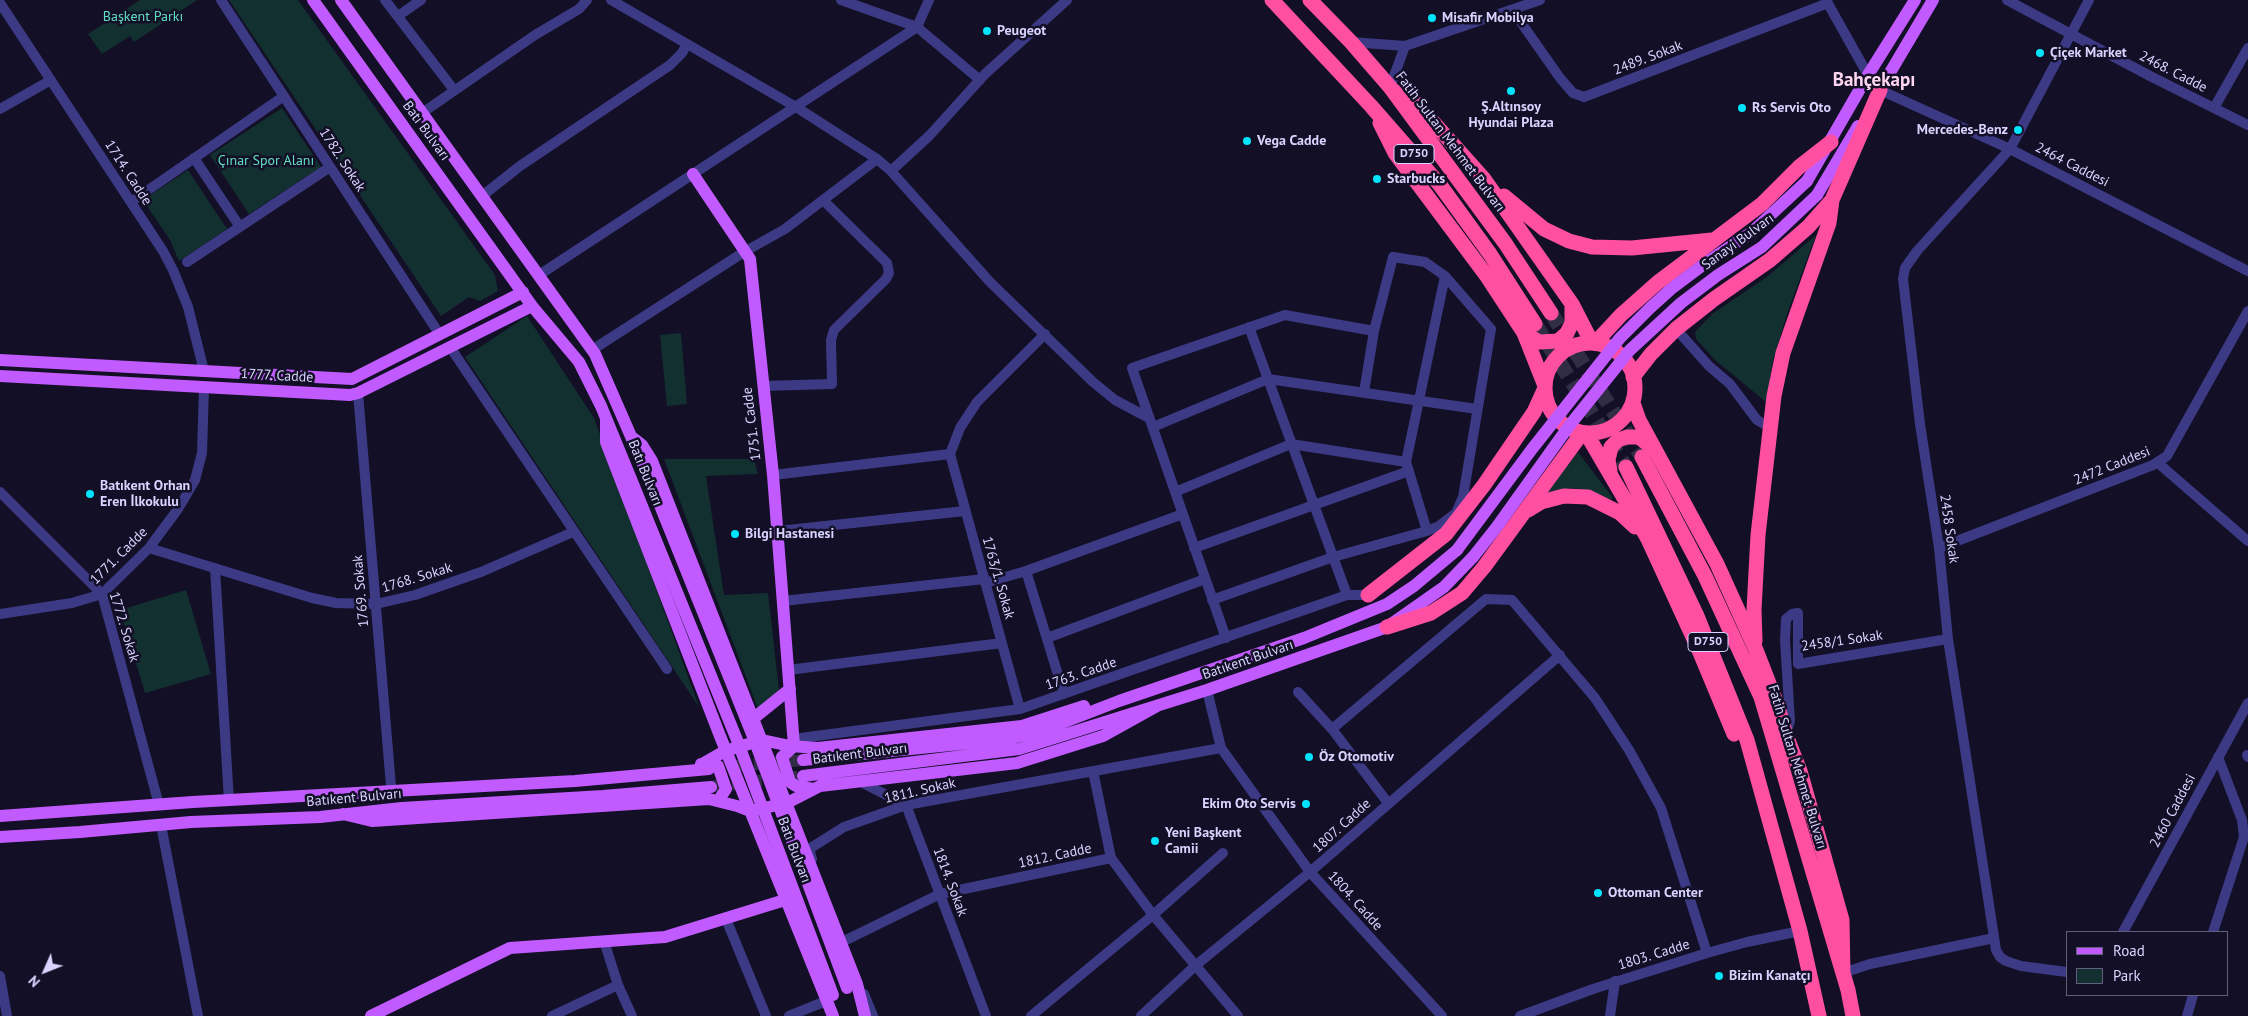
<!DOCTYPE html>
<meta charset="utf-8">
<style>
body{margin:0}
#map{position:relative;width:2248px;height:1016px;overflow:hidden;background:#130f26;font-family:"PT Sans",sans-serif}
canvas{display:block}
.legend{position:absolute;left:2066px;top:931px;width:162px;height:65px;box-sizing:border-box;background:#130f26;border:1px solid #625e7d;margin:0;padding:6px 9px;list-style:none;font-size:15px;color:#d9d4ff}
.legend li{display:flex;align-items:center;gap:10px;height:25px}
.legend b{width:25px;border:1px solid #625e7d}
.north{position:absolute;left:20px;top:946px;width:50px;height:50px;-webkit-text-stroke:4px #130f26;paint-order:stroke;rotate:226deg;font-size:14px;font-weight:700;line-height:20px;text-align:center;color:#d9d4ff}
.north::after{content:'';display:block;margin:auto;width:18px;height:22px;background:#d9d4ff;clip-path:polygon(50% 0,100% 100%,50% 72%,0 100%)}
</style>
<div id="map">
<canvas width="2248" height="1016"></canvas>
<ul class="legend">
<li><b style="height:6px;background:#c25bff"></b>Road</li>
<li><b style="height:14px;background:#12302f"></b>Park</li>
</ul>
<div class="north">N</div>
</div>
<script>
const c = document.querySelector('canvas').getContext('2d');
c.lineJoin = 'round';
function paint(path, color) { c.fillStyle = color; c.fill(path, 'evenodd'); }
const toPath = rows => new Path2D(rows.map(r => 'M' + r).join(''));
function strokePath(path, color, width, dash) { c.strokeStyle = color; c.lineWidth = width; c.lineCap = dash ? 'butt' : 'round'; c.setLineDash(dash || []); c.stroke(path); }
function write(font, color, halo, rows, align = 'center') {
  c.font = font + ' "PT Sans",sans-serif'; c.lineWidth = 5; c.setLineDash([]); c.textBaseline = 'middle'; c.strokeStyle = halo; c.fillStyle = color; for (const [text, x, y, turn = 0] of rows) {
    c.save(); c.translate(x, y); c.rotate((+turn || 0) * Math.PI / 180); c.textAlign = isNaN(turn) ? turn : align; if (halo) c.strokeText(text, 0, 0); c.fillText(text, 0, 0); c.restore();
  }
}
paint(toPath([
 [140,0,197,0,134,42,130,36,102,54,88,34],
 [229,0,298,0,495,275,498,291,480,301,469,297,441,316],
 [282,108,321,167,249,214,210,155],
 [188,170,227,229,179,261,170,240,143,200],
 [1816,235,1787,314,1773,360,1766,402,1715,360,1696,339,1695,332,1712,314,1768,276],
 [527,316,594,418,699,707,465,357],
 [681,333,687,404,667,406,660,335],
 [1578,452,1613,498,1610,500,1587,490,1571,488,1546,494],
 [664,459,754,459,758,474,706,476,724,595,768,593,779,690,758,709],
 [186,590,211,674,145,693,120,610]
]), '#12302f');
strokePath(toPath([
 [736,766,803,760],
 [714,786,803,776]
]), '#312d47', 12, [12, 6]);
strokePath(toPath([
 [1551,313,1642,457],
 [1535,324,1626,467]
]), '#312d47', 15, [15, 8]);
strokePath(toPath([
 [221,0,440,335],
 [385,0,454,90],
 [611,0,796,107,877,159,891,171,990,282,1093,382,1115,400,1149,418],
 [841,0,917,27,980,80],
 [1826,0,1868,75],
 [2007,0,2150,76,2248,125],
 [0,3,163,251,173,270,188,307,204,371],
 [1513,11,1560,78,1573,93,1584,97,1828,3],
 [398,16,421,0],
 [1351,42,1405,46,1540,0],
 [1390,87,1405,46],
 [1880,90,2010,149,2248,271],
 [2214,108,2248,48],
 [0,109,51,80],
 [422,113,535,35,579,9,587,0],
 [194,158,240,227],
 [891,171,930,135,985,74,1067,0],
 [482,196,520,166,670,65,682,53,687,44],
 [131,202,284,96],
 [187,262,330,167],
 [539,275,917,27,929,0],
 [1249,327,1347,595],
 [1676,329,1709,366,1730,384,1757,420,1769,427],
 [450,347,667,669],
 [592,350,744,252,785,229,877,159],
 [763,386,832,384,831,340,834,330,886,279,889,273,887,263,824,201],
 [358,393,391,786],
 [1153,427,1268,379,1477,409],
 [950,454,1020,709],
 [950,454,960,428,977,402,1045,334],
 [2158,463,2248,541],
 [773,475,950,454],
 [0,492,102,594,159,805],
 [1175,492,1291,444,1406,462],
 [778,531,965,511],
 [1427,531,1406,462,1445,276],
 [149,548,312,598,336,603,376,604,415,595,481,572,573,532],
 [1194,548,1409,471],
 [1939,548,2153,465,2167,456,2248,311],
 [215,568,229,801],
 [1026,571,1064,694],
 [985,583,1026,571,1183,514],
 [1212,600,1333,557,1427,531,1439,526,1456,513,1463,497,1491,329,1445,276,1425,262,1393,257,1374,331,1364,392],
 [783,601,984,579],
 [0,614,72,603,102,594,149,548,178,509,195,480,202,453,204,387],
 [1047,638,1205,579],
 [1226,638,1132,368,1285,315,1374,331],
 [788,670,1002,643],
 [1207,690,1221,748,1310,872,1442,1016],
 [1298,692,1332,729,1388,803],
 [1332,729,1486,599,1512,600,1595,698,1629,750,1661,808,1707,953],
 [1786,734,1790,721,1785,640,1786,619,1792,614,1798,613,1798,664,1948,639],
 [793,739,1020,709,1347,595,1368,595],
 [2247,755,2248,757],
 [1093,771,1111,858],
 [861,782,906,805,986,1016],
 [161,825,198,1016],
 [812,859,809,849,844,827,906,805,1221,748],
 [726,919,766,1016],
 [2123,932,2248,703],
 [2213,932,2244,837,2242,820,2218,757],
 [604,941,618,985,632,1016],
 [844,941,940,894,1111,858,1153,915,1238,1016],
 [2067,972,2021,966,2006,961,2000,957,1996,950,1948,639,1939,548,1920,424,1903,279,1905,268,1917,251,2010,149,2089,0],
 [1843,973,1870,964,1994,938],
 [0,976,7,1016],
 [864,994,873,1016],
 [552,1016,618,985],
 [789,1016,826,1001],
 [1031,1016,1153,915,1223,853],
 [1141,1016,1195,966,1310,872,1560,655],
 [1520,1016,1593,989,1707,953,1747,942,1800,931],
 [1610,1016,1615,981],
 [2187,1016,2193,995]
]), '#3d3a85', 10);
strokePath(toPath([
 [313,0,532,306,579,362,601,406,631,479],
 [341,0,595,354,647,473],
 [1875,98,1933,0],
 [693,174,750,259,773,475,794,746,782,757,790,782,796,786,814,789],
 [1807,181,1868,75,1915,0],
 [1817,195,1858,126],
 [0,360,352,379,523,292],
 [0,376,350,395,358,393,532,306],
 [606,418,606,442,720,736,833,1016],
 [633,438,642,445,652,461,857,984,865,1016],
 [754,718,790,689],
 [803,760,1009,739,1049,728,1119,701,1304,638,1387,604,1414,586,1457,550],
 [704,763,725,751,762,740,790,746,818,748,1022,726,1084,706],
 [701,764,718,766,726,789,718,801],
 [803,776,1019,749,1207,690,1387,627,1444,587,1473,557],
 [343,814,372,821,709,799,737,806,750,811,787,803,820,786,1017,763,1103,736,1157,706],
 [0,816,193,802,575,781,709,769],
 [0,837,80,832,191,822,320,817,402,808,603,796,711,787],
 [371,1016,510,948,665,937,785,900]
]), '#c25bff', 12);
strokePath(toPath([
 [1272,0,1371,106,1440,185,1490,254,1535,324],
 [1310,0,1351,42,1390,87,1505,243,1551,313],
 [1397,92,1417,104,1484,179,1572,304,1592,343],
 [1380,123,1395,153,1486,275,1524,333,1545,386],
 [1504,196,1544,229,1569,241,1592,247,1632,248,1712,240],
 [1524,333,1539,342,1558,341,1567,333,1572,323,1572,307],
 [1595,343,1621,315,1657,283,1762,204,1799,167,1831,142],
 '1545 388a45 45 0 1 1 90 0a45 45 0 1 1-90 0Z',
 [1633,377,1651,354,1676,329,1714,299,1770,260,1808,227,1832,200,1880,90],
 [1633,403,1639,420,1717,564,1756,650,1777,704,1786,735,1800,771,1842,920,1843,973],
 [1586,433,1648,539,1699,650,1734,734],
 [1642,457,1705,576,1761,697,1848,990,1853,1016],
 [1626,467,1697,616,1747,740,1800,931,1819,1016],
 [1610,471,1608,460,1611,447,1618,440,1627,437,1639,437,1653,448],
 [1528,510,1541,502,1564,496,1588,497,1620,513,1635,527],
 [1368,595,1446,534,1484,485,1534,412,1544,390],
 [1387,627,1431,613,1462,593,1484,567,1582,433],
 [1755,641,1754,610,1758,535,1774,396,1783,353,1829,223,1832,200]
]), '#ff4fa3', 15);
strokePath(toPath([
 [647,473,752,734,847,988],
 [631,479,737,740,833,995],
 [1457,550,1532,449,1620,338,1650,308,1671,289,1707,262,1752,232,1807,181],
 [1473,557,1496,528,1569,426,1630,350,1681,303,1718,275,1762,247,1817,195]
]), '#c25bff', 12);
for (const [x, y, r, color] of [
 [1432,18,5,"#00e5ff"],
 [987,31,5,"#00e5ff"],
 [2040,53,5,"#00e5ff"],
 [1511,91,5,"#00e5ff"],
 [1742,108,5,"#00e5ff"],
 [2018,130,5,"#00e5ff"],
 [1247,141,5,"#00e5ff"],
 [1377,179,5,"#00e5ff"],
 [90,494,5,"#00e5ff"],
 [735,534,5,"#00e5ff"],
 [1309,757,5,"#00e5ff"],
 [1306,804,5,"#00e5ff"],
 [1155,841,5,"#00e5ff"],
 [1598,893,5,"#00e5ff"],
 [1719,976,5,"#00e5ff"]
]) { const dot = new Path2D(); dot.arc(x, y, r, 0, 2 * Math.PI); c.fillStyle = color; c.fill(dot); strokePath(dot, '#130f26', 2); }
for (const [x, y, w] of [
 [1414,154,40],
 [1708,642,40]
]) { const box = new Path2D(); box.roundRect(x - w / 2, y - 9.5, w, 19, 4); c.fillStyle = '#130f26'; c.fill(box); strokePath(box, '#d9d4ff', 1); }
write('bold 12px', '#d9d4ff', null, [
 ["D750",1414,154],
 ["D750",1708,642]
]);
write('14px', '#5fe0c0', '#130f26', [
 ["Başkent Parkı",143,17],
 ["Çınar Spor Alanı",266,161]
]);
write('bold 14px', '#d9d4ff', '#130f26', [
 ["Misafir Mobilya",1442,18],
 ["Peugeot",997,31],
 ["Çiçek Market",2050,53],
 ["Ş.Altınsoy",1511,107,"center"],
 ["Hyundai Plaza",1511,123,"center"],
 ["Rs Servis Oto",1752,108],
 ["Mercedes-Benz",2008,130,"right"],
 ["Vega Cadde",1257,141],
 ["Starbucks",1387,179],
 ["Batıkent Orhan",100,486],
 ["Eren İlkokulu",100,502],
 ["Bilgi Hastanesi",745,534],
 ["Öz Otomotiv",1319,757],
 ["Ekim Oto Servis",1296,804,"right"],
 ["Yeni Başkent",1165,833],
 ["Camii",1165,849],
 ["Ottoman Center",1608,893],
 ["Bizim Kanatçı",1729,976]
], 'left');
write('14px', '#d9d4ff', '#130f26', [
 ["2489. Sokak",1648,58,-21],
 ["2468. Cadde",2173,72,27],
 ["Batı Bulvarı",426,131,54],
 ["Fatih Sultan Mehmet Bulvarı",1450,142,53],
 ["1782. Sokak",342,160,57],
 ["2464 Caddesi",2072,165,27],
 ["1714. Cadde",128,173,57],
 ["Sanayi Bulvarı",1738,242,-36],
 ["1777. Cadde",277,376,3],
 ["1751. Cadde",752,424,-97],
 ["2472 Caddesi",2112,466,-22],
 ["Batı Bulvarı",645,473,68],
 ["2458 Sokak",1949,529,82],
 ["1771. Cadde",119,556,-45],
 ["1768. Sokak",417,578,-17],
 ["1763/1. Sokak",998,578,74],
 ["1769. Sokak",361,591,-95],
 ["1772. Sokak",124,627,73],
 ["2458/1 Sokak",1842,641,-8],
 ["Batıkent Bulvarı",1248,660,-19],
 ["1763. Cadde",1081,674,-19],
 ["Batıkent Bulvarı",860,754,-7],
 ["Fatih Sultan Mehmet Bulvarı",1797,767,73],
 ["1811. Sokak",920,791,-13],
 ["Batıkent Bulvarı",354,798,-5],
 ["2460 Caddesi",2173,811,-62],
 ["1807. Cadde",1342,826,-42],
 ["Batı Bulvarı",794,850,69],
 ["1812. Cadde",1055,856,-12],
 ["1814. Sokak",950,882,69],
 ["1804. Cadde",1355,901,48],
 ["1803. Cadde",1654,955,-17]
]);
write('bold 19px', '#ffd6f0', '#130f26', [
 ["Bahçekapı",1874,81]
]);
</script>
